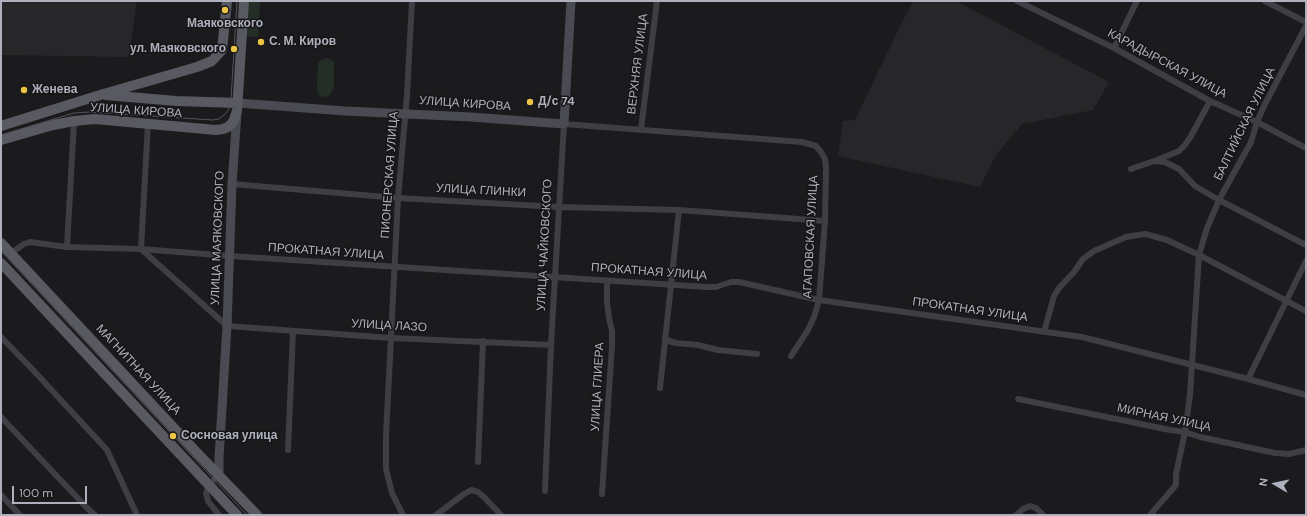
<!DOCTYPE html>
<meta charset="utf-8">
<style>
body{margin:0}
#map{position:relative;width:1307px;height:516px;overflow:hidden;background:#1b1b1d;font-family:"DM Sans",sans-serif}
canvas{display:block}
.frame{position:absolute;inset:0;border:2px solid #aeb1bc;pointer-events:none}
.north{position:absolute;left:1255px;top:464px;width:40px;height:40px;-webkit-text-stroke:3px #161618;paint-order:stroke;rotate:279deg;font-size:11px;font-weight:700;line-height:16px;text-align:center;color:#aeb1bc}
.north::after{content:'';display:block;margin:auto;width:14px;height:18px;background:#aeb1bc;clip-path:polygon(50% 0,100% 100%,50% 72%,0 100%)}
.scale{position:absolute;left:12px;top:486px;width:75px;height:18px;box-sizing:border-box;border:2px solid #aeb1bc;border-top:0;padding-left:5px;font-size:12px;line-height:14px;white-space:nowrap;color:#aeb1bc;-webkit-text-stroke:3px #161618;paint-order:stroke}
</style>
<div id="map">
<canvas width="1307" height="516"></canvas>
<div class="frame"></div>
<div class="north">N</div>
<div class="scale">100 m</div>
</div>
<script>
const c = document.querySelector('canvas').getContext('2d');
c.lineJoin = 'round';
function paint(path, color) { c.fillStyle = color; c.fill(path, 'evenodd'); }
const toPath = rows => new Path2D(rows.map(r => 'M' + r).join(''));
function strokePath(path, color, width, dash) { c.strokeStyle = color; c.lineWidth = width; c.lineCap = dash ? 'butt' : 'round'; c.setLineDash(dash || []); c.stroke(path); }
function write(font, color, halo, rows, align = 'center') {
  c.font = font + ' "DM Sans",sans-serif'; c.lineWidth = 3; c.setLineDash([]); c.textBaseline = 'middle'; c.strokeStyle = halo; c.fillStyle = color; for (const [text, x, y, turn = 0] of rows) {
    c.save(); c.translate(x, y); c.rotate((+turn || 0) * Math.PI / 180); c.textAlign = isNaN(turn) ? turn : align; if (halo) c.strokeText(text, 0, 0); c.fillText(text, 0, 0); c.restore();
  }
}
paint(toPath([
 [1,1,137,1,129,57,1,55],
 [914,1,956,1,1109,82,1093,110,1022,124,996,155,980,187,838,156,843,121,855,120,904,18]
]), '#27272a');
paint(toPath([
 [245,1,260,1,258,37,242,36],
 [326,58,331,60,334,62,334,88,329,96,326,97,320,96,317,91,317,84,318,64,321,60]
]), '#252d27');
strokePath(toPath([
 [1017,1,1114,48,1210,101,1257,122,1306,148],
 [1265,1,1306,22],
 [1114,48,1137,1],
 [148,124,141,249,227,326,391,338,551,345],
 [641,129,657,1],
 [1157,160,1179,151,1185,145,1191,136,1210,101],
 [1131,169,1154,161,1165,162,1179,169,1195,186,1219,200,1306,245],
 [232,184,398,198,559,207,679,210,825,221],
 [67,247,74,121],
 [11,253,24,244,30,242,67,247,141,249,230,256,707,287,716,287,731,282,739,282,819,300,1082,337,1248,379,1306,395],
 [1044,332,1054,296,1059,288,1074,272,1083,259,1094,251,1126,237,1145,234,1167,240,1199,255,1306,311],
 [1,337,33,370,107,450,137,515],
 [665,338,669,341,676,343,698,345,718,350,757,354],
 [1248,379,1306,261],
 [660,388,679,210],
 [1018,399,1170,430,1185,432,1200,437,1275,453,1289,454,1306,450],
 [1,417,88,509,95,515],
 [288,450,293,331],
 [478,462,483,341],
 [545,491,551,345,564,124,802,142,816,146,821,152,825,159,826,168,825,221,819,300,814,317,808,330,791,356],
 [602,494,612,346,612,331,609,318,607,302,607,281],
 [1,495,20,515],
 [219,515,208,501,206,493,209,485,219,475],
 [403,515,392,493,386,469,386,436,398,198,407,96,412,1],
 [436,515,464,494,471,490,478,492,485,498,501,515],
 [1016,515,1023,509,1030,506,1036,508,1043,515],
 [1150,515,1176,485,1176,474,1185,432,1190,395,1199,255,1207,228,1219,200,1251,142,1257,122,1265,104,1306,26]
]), '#3e3e44', 6);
strokePath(toPath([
 [238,103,345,111,471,117,564,124,571,1],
 [219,475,219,458,227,326,232,184,237,113]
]), '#4a4b52', 9);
strokePath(toPath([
 [106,95,176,101,238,103],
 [1,126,100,95,197,67,212,61,222,50,227,1],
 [1,140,53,125,74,121,95,119,216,130,223,129,228,127,233,122,237,111,244,1],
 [1,243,200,456,257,515],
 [1,263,237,515]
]), '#585961', 10);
strokePath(toPath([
 [1,135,74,113,89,112,213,120,219,119,225,114,229,109,231,99,237,1],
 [1,251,247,515]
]), '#53545b', 1);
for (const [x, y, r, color] of [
 [225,10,4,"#ebc445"],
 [261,42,4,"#ebc445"],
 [234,49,4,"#ebc445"],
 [24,90,4,"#ebc445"],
 [530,102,4,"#ebc445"],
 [173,436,4,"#ebc445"]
]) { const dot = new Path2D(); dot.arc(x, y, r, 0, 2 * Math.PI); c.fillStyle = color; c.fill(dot); strokePath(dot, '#161618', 1.5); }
write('bold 12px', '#aeb1bc', '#161618', [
 ["Маяковского",225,24,"center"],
 ["С. М. Киров",269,42],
 ["ул. Маяковского",226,49,"right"],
 ["Женева",32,90],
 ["Д/с 74",538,102],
 ["Сосновая улица",181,436]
], 'left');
write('12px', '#aeb1bc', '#161618', [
 ["ВЕРХНЯЯ УЛИЦА",638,64,-83],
 ["КАРАДЫРСКАЯ УЛИЦА",1167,64,28],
 ["УЛИЦА КИРОВА",465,104,4],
 ["УЛИЦА КИРОВА",136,111,4],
 ["БАЛТИЙСКАЯ УЛИЦА",1245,124,-64],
 ["ПИОНЕРСКАЯ УЛИЦА",390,175,-86],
 ["УЛИЦА ГЛИНКИ",481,191,3],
 ["АГАПОВСКАЯ УЛИЦА",811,237,-87],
 ["УЛИЦА МАЯКОВСКОГО",218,238,-88],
 ["УЛИЦА ЧАЙКОВСКОГО",545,245,-87],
 ["ПРОКАТНАЯ УЛИЦА",326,252,4],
 ["ПРОКАТНАЯ УЛИЦА",649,272,4],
 ["ПРОКАТНАЯ УЛИЦА",970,310,8],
 ["УЛИЦА ЛАЗО",389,326,3],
 ["МАГНИТНАЯ УЛИЦА",138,370,47],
 ["УЛИЦА ГЛИЕРА",598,387,-87],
 ["МИРНАЯ УЛИЦА",1164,418,12]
]);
</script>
